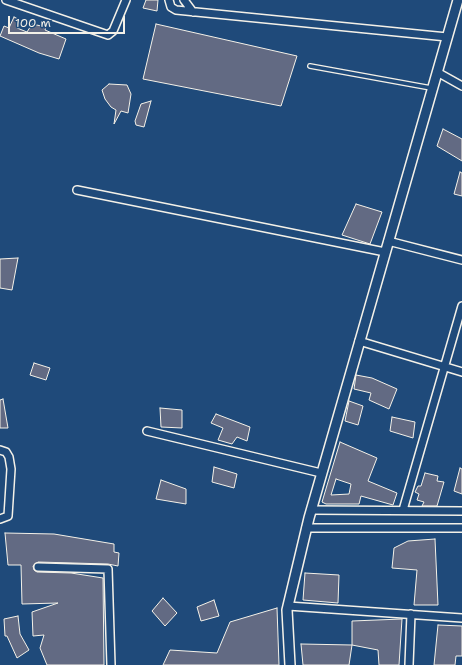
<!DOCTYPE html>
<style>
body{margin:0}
#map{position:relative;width:462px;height:665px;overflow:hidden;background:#1f4a7a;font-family:"Shantell Sans",sans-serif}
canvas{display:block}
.scale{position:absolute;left:8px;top:16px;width:117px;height:18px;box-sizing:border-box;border:2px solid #f4f1e8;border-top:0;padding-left:5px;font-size:12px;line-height:14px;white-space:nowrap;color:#f4f1e8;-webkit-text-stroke:3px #1f4a7a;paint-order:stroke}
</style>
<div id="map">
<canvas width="462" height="665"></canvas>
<div class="scale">100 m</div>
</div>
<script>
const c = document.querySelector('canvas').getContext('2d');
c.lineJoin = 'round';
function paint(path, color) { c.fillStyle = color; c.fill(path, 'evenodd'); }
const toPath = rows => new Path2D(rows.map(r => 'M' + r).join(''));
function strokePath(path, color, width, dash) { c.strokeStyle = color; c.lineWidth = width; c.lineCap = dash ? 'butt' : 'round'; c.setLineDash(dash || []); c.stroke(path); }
const building = toPath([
 [146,0,158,0,157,11,143,8,146,0],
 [14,17,20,20,17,28,27,32,32,24,46,27,45,30,66,39,59,59,39,53,0,36,4,26,9,28,14,17],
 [156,24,297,56,281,106,143,79,156,24],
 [109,84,127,85,131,94,128,113,121,111,114,124,116,110,111,107,105,99,102,90,109,84],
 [151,101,144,127,136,125,135,121,141,104,151,101],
 [443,129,462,139,462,161,437,146,443,129],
 [460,172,462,173,462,196,454,194,460,172],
 [356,204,382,212,370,244,342,235,356,204],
 [18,258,12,290,0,288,0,259,18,258],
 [34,363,50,368,46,380,30,375,34,363],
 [356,375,372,378,397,389,389,409,369,400,371,393,354,389,356,375],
 [3,399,8,428,0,428,0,400,3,399],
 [349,401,363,406,358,425,345,421,349,401],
 [160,408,182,410,182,428,161,427,160,408],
 [216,414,250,427,247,441,237,437,232,444,218,440,223,428,211,423,216,414],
 [392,417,415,422,413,438,390,431,392,417],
 [340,442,377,458,368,481,397,493,393,505,361,496,359,504,326,504,322,502,340,442],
 [336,479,351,484,349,494,331,495,336,479],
 [214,467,237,474,234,488,212,482,214,467],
 [460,468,462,469,462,494,454,491,460,468],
 [425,473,438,476,437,481,444,482,437,506,422,506,424,502,417,500,419,494,415,492,418,486,421,486,425,473],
 [161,480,186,489,186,504,156,499,161,480],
 [5,533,54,534,114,544,114,552,119,553,118,566,108,564,38,562,33,566,34,570,37,572,71,573,103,578,104,665,47,665,40,648,44,635,33,636,32,612,58,603,22,604,21,565,8,565,5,533],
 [435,539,438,605,414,605,417,570,392,568,394,548,408,541,435,539],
 [305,573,339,575,338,603,303,600,305,573],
 [163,598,177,613,165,626,152,611,163,598],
 [214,600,219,616,201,621,197,607,214,600],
 [277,608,279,665,163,665,170,650,217,653,230,622,277,608],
 [18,616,20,634,29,650,17,658,7,636,5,636,4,619,18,616],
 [402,619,399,665,379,665,378,650,352,645,352,621,402,619],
 [438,625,462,626,462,656,456,656,455,665,434,665,438,625],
 [301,644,352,645,349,665,303,665,301,644]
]);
paint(building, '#626a83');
strokePath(building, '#f4f1e8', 1);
const service = toPath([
 [310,66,431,88]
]);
const minor = toPath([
 [6,0,108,35,113,31,126,0],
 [169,0,171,7,176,10,447,37],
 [184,0,193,12],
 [437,72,462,86],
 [77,190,385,252],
 [388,241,462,260],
 [359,341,462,372],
 [147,431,321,473],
 [0,450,6,452,9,457,11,469,8,516,0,519],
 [311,510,462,511],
 [403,510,462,306],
 [306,528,462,528],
 [38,567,108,569,111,665],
 [288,606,462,618],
 [409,665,411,614]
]);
const secondary = toPath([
 [290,665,287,610,309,518,458,0]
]);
strokePath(service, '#f4f1e8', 6);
strokePath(minor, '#f4f1e8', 10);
strokePath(secondary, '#f4f1e8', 12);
strokePath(service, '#1f4a7a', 3.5);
strokePath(minor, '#1f4a7a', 7);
strokePath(secondary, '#1f4a7a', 9);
</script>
